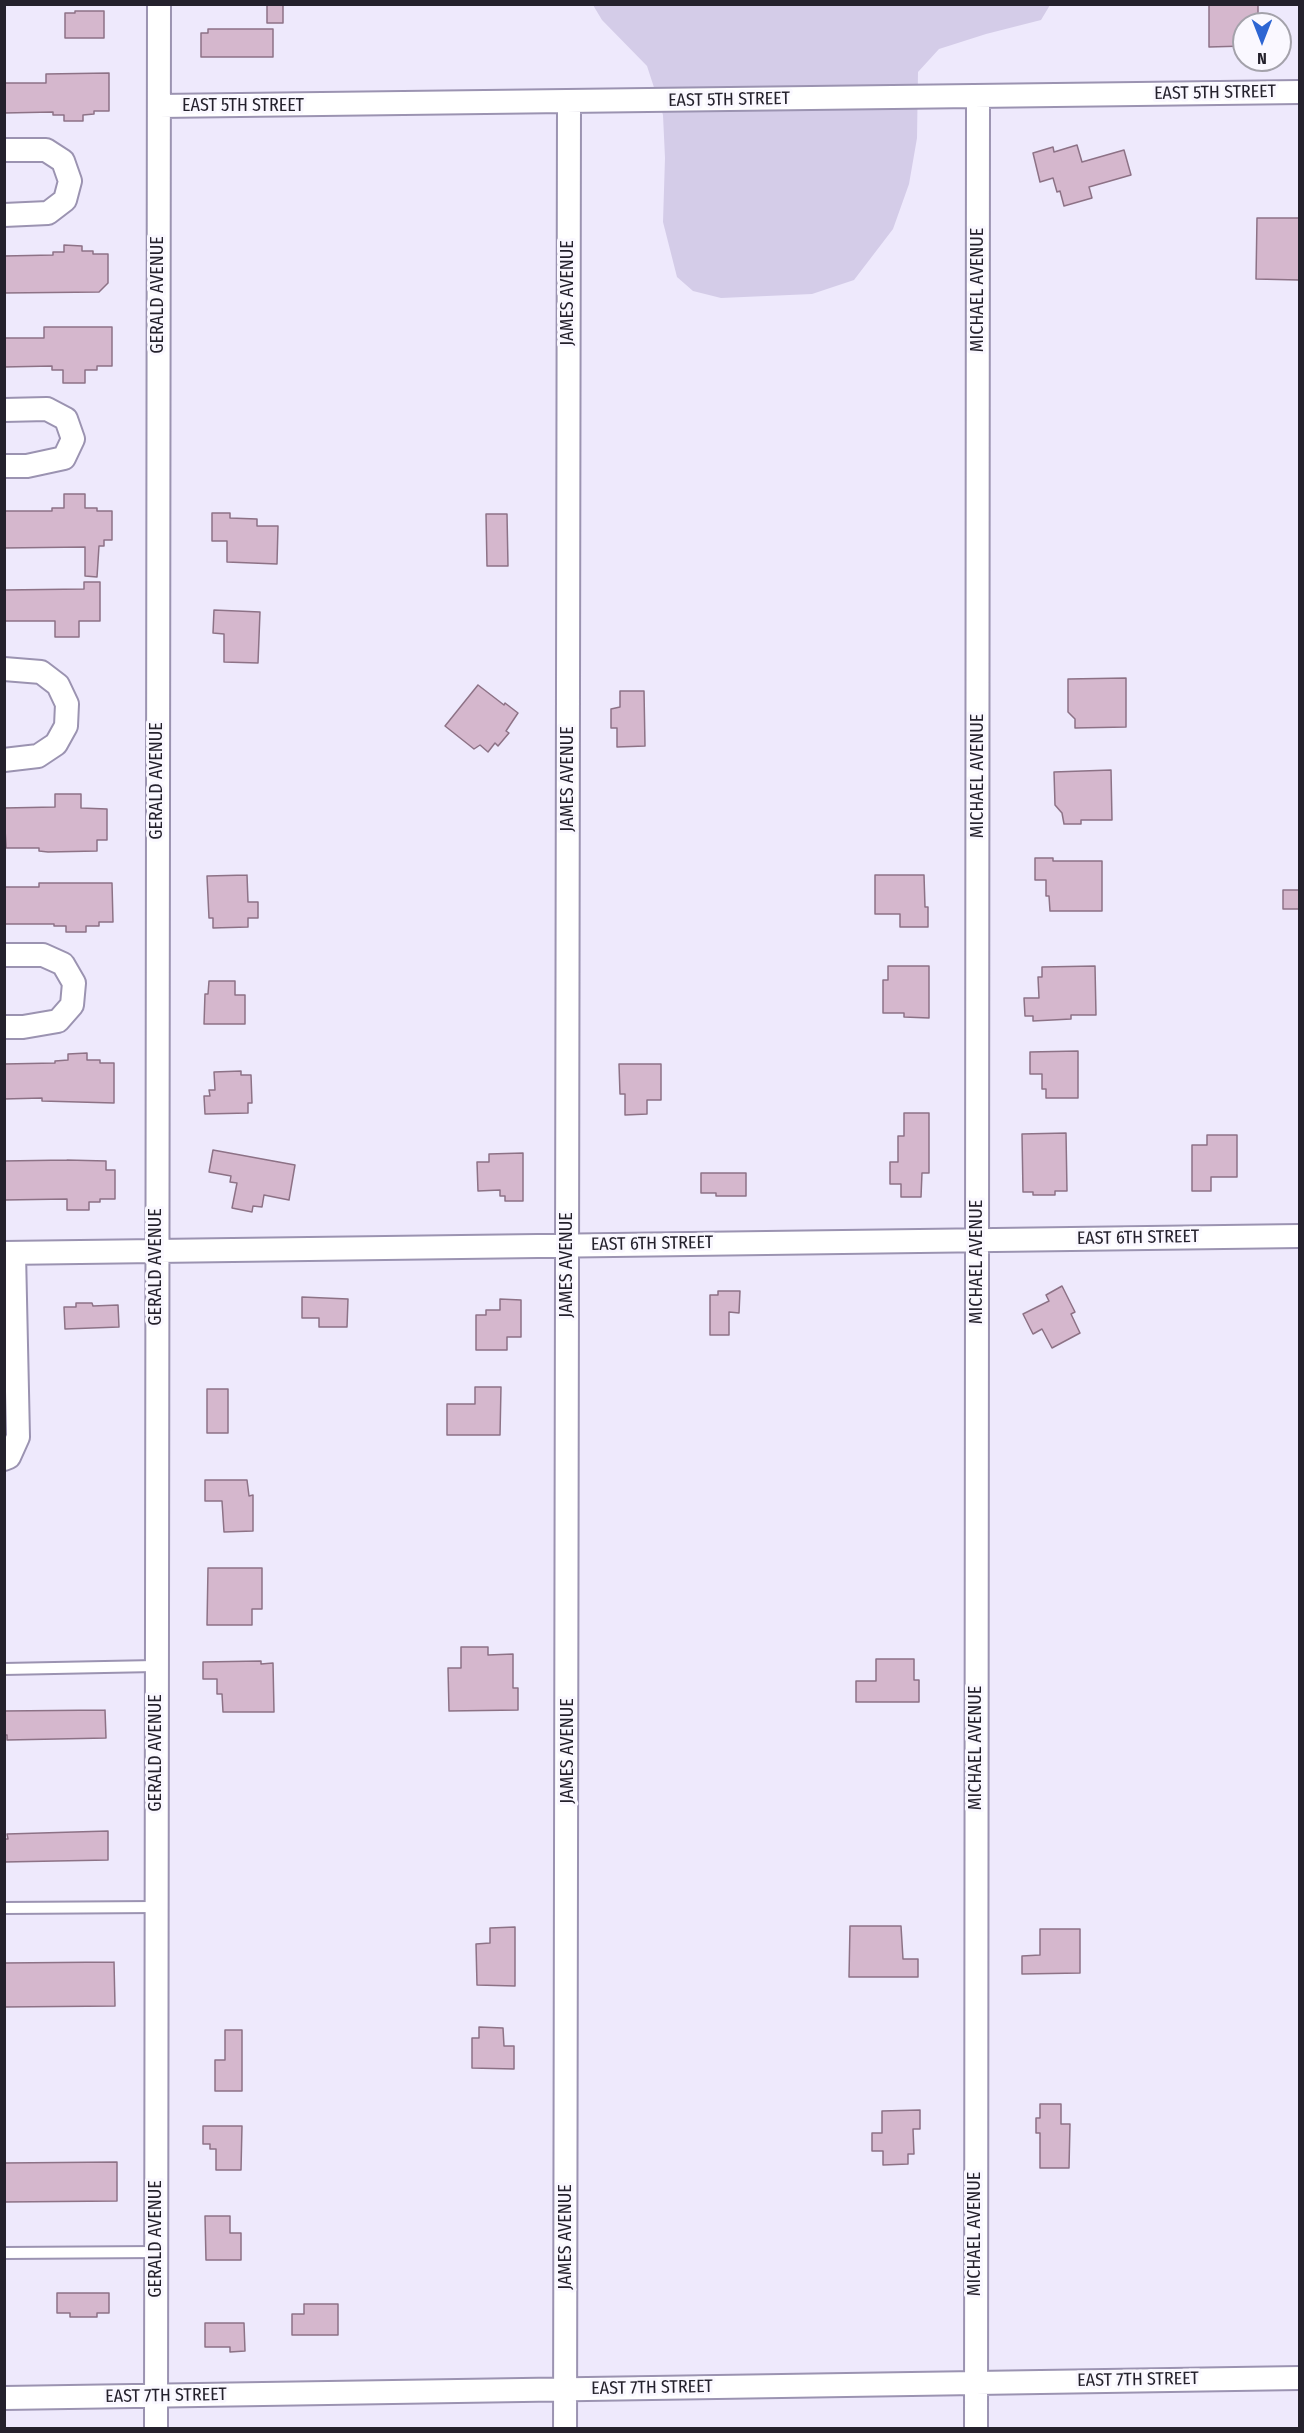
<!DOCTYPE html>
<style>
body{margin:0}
#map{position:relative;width:1304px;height:2433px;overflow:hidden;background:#eee9fc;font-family:"Fira Sans Condensed",sans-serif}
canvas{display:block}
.frame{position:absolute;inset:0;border:6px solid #24212c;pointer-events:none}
.north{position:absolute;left:1232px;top:12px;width:60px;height:60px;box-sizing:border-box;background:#faf8ff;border:2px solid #a4a2ab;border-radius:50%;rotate:180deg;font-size:16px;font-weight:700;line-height:24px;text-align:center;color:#24212c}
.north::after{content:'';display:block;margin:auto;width:21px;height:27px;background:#2d65d3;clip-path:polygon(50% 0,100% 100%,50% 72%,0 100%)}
</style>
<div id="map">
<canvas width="1304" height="2433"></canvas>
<div class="frame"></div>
<div class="north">N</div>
</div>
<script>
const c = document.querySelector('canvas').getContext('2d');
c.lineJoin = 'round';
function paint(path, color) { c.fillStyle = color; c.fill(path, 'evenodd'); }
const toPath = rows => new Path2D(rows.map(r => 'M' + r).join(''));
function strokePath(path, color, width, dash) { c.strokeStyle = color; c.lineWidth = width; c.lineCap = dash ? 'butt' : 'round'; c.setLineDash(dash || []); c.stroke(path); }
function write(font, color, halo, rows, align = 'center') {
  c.font = font + ' "Fira Sans Condensed",sans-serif'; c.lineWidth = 6; c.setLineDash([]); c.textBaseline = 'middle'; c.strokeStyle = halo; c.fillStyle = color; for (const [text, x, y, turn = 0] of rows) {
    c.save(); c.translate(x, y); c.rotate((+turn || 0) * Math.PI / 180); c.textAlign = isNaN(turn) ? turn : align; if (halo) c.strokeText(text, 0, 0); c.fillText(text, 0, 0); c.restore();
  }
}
paint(toPath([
 [593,5,1050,5,1041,20,986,34,939,49,918,72,917,138,909,184,893,229,854,280,812,294,721,298,693,291,677,277,663,222,665,158,663,115,647,66,602,20]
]), '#d4cce8');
const building = toPath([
 [267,4,283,4,283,23,267,23,267,4],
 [1209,4,1258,4,1258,24,1244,24,1244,46,1209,47,1209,4],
 [75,11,104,11,104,38,65,38,65,13,75,13,75,11],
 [208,29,273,29,273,57,201,57,201,33,208,33,208,29],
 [109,73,109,111,94,111,94,114,83,115,83,121,64,121,64,115,53,115,53,112,4,113,4,83,46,83,46,74,109,73],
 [1077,145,1082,162,1124,150,1131,175,1089,187,1092,198,1064,206,1060,191,1057,192,1053,178,1040,182,1033,153,1053,147,1054,152,1077,145],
 [1257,218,1299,218,1299,280,1256,279,1257,218],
 [64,245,82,246,82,251,93,251,93,254,108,254,108,283,99,292,4,293,4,256,53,255,53,252,64,252,64,245],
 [44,327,112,327,112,366,97,366,97,370,85,370,85,383,63,383,63,370,52,370,52,366,4,367,4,338,44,338,44,327],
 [64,494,85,494,85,508,97,508,97,511,112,511,112,540,104,540,104,546,99,546,97,577,85,576,85,547,4,548,4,511,52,511,52,508,64,508,64,494],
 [212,513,230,513,230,518,257,519,257,526,278,526,277,564,227,562,227,541,212,541,212,513],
 [486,514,507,514,508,566,487,566,486,514],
 [84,582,100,582,100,621,79,621,79,637,55,637,55,621,4,621,4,590,84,589,84,582],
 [214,610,260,612,258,663,224,662,224,634,213,633,214,610],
 [1126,678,1126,727,1075,728,1075,719,1068,712,1068,679,1126,678],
 [478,685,504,705,505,703,518,713,506,731,509,733,498,746,495,743,488,752,480,745,474,749,445,726,478,685],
 [620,691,644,691,645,746,617,747,617,728,611,728,611,709,620,707,620,691],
 [1111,770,1112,820,1081,820,1081,824,1064,824,1062,813,1055,805,1054,772,1111,770],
 [55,794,81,794,81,808,107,809,107,840,97,840,97,851,48,852,39,851,39,848,6,848,4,808,55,807,55,794],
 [1035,858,1053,858,1053,861,1102,861,1102,911,1050,911,1049,896,1046,896,1046,880,1035,880,1035,858],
 [247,875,248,902,258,902,258,918,248,918,248,927,213,928,213,918,209,918,207,876,247,875],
 [875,875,924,875,925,907,928,907,928,927,900,927,900,914,875,914,875,875],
 [39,883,112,883,113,922,99,922,99,926,86,926,86,932,66,932,66,926,54,926,54,924,4,924,4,887,39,887,39,883],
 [1283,890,1299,890,1299,909,1283,909,1283,890],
 [888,966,929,966,929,1018,904,1017,904,1013,883,1013,883,980,888,980,888,966],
 [1095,966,1096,1015,1071,1015,1071,1019,1033,1021,1033,1016,1025,1016,1024,998,1039,998,1038,977,1042,977,1042,967,1095,966],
 [209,981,235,981,235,995,245,995,245,1024,204,1024,205,994,208,994,209,981],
 [1078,1051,1078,1098,1046,1098,1046,1089,1042,1089,1042,1074,1030,1074,1030,1052,1078,1051],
 [87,1053,87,1060,100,1060,100,1063,114,1063,114,1103,42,1101,42,1098,4,1099,4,1064,55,1063,55,1061,68,1060,68,1054,87,1053],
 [619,1064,661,1064,661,1100,647,1100,647,1114,625,1115,625,1094,620,1094,619,1064],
 [241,1071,241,1075,251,1075,252,1103,248,1103,248,1113,205,1114,204,1096,210,1096,209,1090,215,1090,214,1072,241,1071],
 [904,1113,929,1113,929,1173,922,1173,921,1197,901,1197,901,1184,890,1184,890,1162,898,1162,898,1136,904,1136,904,1113],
 [1066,1133,1067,1191,1055,1191,1055,1195,1033,1195,1033,1192,1023,1192,1022,1134,1066,1133],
 [1207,1135,1237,1135,1237,1177,1211,1177,1211,1191,1192,1191,1192,1145,1207,1145,1207,1135],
 [213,1150,295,1165,289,1200,264,1195,262,1207,253,1206,252,1212,232,1208,237,1183,230,1182,231,1176,209,1172,213,1150],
 [523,1153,523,1201,505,1201,505,1196,500,1196,500,1190,478,1191,477,1162,489,1162,489,1154,523,1153],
 [67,1160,106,1161,106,1170,115,1170,115,1199,100,1199,100,1202,89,1202,89,1210,67,1210,67,1199,4,1200,4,1161,67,1160],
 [701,1173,746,1173,746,1196,716,1196,716,1193,701,1193,701,1173],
 [1062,1286,1075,1312,1071,1314,1080,1333,1052,1348,1042,1329,1033,1334,1023,1314,1049,1301,1046,1295,1062,1286],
 [718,1291,740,1291,739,1313,729,1312,729,1335,710,1335,710,1295,718,1295,718,1291],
 [302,1297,348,1299,347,1327,319,1327,319,1318,302,1318,302,1297],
 [500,1299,521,1300,521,1337,507,1337,507,1350,476,1350,476,1315,486,1315,486,1310,500,1310,500,1299],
 [76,1303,92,1303,93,1306,118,1305,119,1327,65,1329,64,1307,76,1307,76,1303],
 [475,1387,501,1387,500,1435,447,1435,447,1404,475,1404,475,1387],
 [207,1389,228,1389,228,1433,207,1433,207,1389],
 [205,1480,247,1480,249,1496,253,1495,253,1531,224,1532,222,1501,205,1501,205,1480],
 [208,1568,262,1568,262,1609,252,1609,252,1625,207,1625,208,1568],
 [461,1647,488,1647,488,1655,513,1654,513,1688,518,1688,518,1710,449,1711,448,1668,461,1668,461,1647],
 [876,1659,914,1659,914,1680,919,1680,919,1702,856,1702,856,1681,876,1681,876,1659],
 [261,1661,261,1664,273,1663,274,1712,223,1712,222,1694,217,1694,217,1679,203,1679,203,1662,261,1661],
 [105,1710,106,1738,7,1740,7,1735,4,1735,4,1711,105,1710],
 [108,1831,108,1860,4,1862,4,1839,8,1839,7,1834,108,1831],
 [850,1926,901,1926,903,1959,918,1959,918,1977,849,1977,850,1926],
 [515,1927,515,1986,477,1985,476,1944,490,1943,490,1928,515,1927],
 [1040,1929,1080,1929,1080,1973,1022,1974,1022,1956,1040,1955,1040,1929],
 [114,1962,115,2006,4,2007,4,1963,114,1962],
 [479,2027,503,2028,504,2046,514,2046,514,2069,472,2068,472,2038,479,2038,479,2027],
 [225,2030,242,2030,242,2091,215,2091,215,2060,225,2060,225,2030],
 [1040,2104,1061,2104,1061,2124,1070,2124,1069,2168,1040,2168,1040,2133,1036,2133,1036,2118,1040,2118,1040,2104],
 [920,2110,920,2129,913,2129,914,2154,908,2154,908,2164,883,2165,883,2151,872,2151,872,2133,882,2133,882,2111,920,2110],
 [203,2126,242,2126,241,2170,216,2170,216,2149,210,2149,210,2144,203,2144,203,2126],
 [117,2162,117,2201,4,2202,4,2163,117,2162],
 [205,2216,230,2216,230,2233,241,2233,241,2260,206,2260,205,2216],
 [57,2293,109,2293,109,2313,97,2313,97,2317,70,2317,70,2313,57,2313,57,2293],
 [304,2304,338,2304,338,2335,292,2335,292,2314,304,2314,304,2304],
 [205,2323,244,2323,245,2351,230,2352,230,2347,205,2347,205,2323]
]);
paint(building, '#d5b7cd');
strokePath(building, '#8d7286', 1.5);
const lane = toPath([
 [4,1669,155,1666],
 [4,1908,156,1907],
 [4,2253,156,2252]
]);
const street = toPath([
 [159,106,1300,92],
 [4,150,46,150,63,161,70,181,65,200,48,213,4,215],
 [4,410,47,409,66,419,73,439,64,458,27,466,4,466],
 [4,669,41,672,58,685,67,704,66,726,56,744,38,756,4,760],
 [4,955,43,955,63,964,74,983,72,1005,58,1021,23,1027,4,1027],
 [4,1253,1300,1236],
 [4,1459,9,1457,18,1437,14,1253],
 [4,2398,1300,2378],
 [156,2428,159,4],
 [565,2428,569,102],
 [976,2428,978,96]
]);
strokePath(lane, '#9b93b1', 14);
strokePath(street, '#9b93b1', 26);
strokePath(lane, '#fff', 10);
strokePath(street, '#fff', 22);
write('18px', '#24212c', '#faf8ff', [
 ["EAST 5TH STREET",1215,93,-1],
 ["EAST 5TH STREET",729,100,-1],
 ["EAST 5TH STREET",243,106],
 ["MICHAEL AVENUE",978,290,-90],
 ["JAMES AVENUE",568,293,-90],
 ["GERALD AVENUE",158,295,-90],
 ["MICHAEL AVENUE",978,776,-90],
 ["JAMES AVENUE",568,779,-90],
 ["GERALD AVENUE",157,781,-90],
 ["EAST 6TH STREET",1138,1238,-1],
 ["EAST 6TH STREET",652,1244,-1],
 ["MICHAEL AVENUE",977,1262,-90],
 ["JAMES AVENUE",567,1265,-90],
 ["GERALD AVENUE",156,1267,-90],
 ["MICHAEL AVENUE",976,1748,-90],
 ["JAMES AVENUE",568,1751,-90],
 ["GERALD AVENUE",156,1753,-90],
 ["MICHAEL AVENUE",975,2234,-90],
 ["JAMES AVENUE",566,2237,-90],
 ["GERALD AVENUE",156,2239,-90],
 ["EAST 7TH STREET",1138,2380,-1],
 ["EAST 7TH STREET",652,2388,-1],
 ["EAST 7TH STREET",166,2396,-1]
]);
</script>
